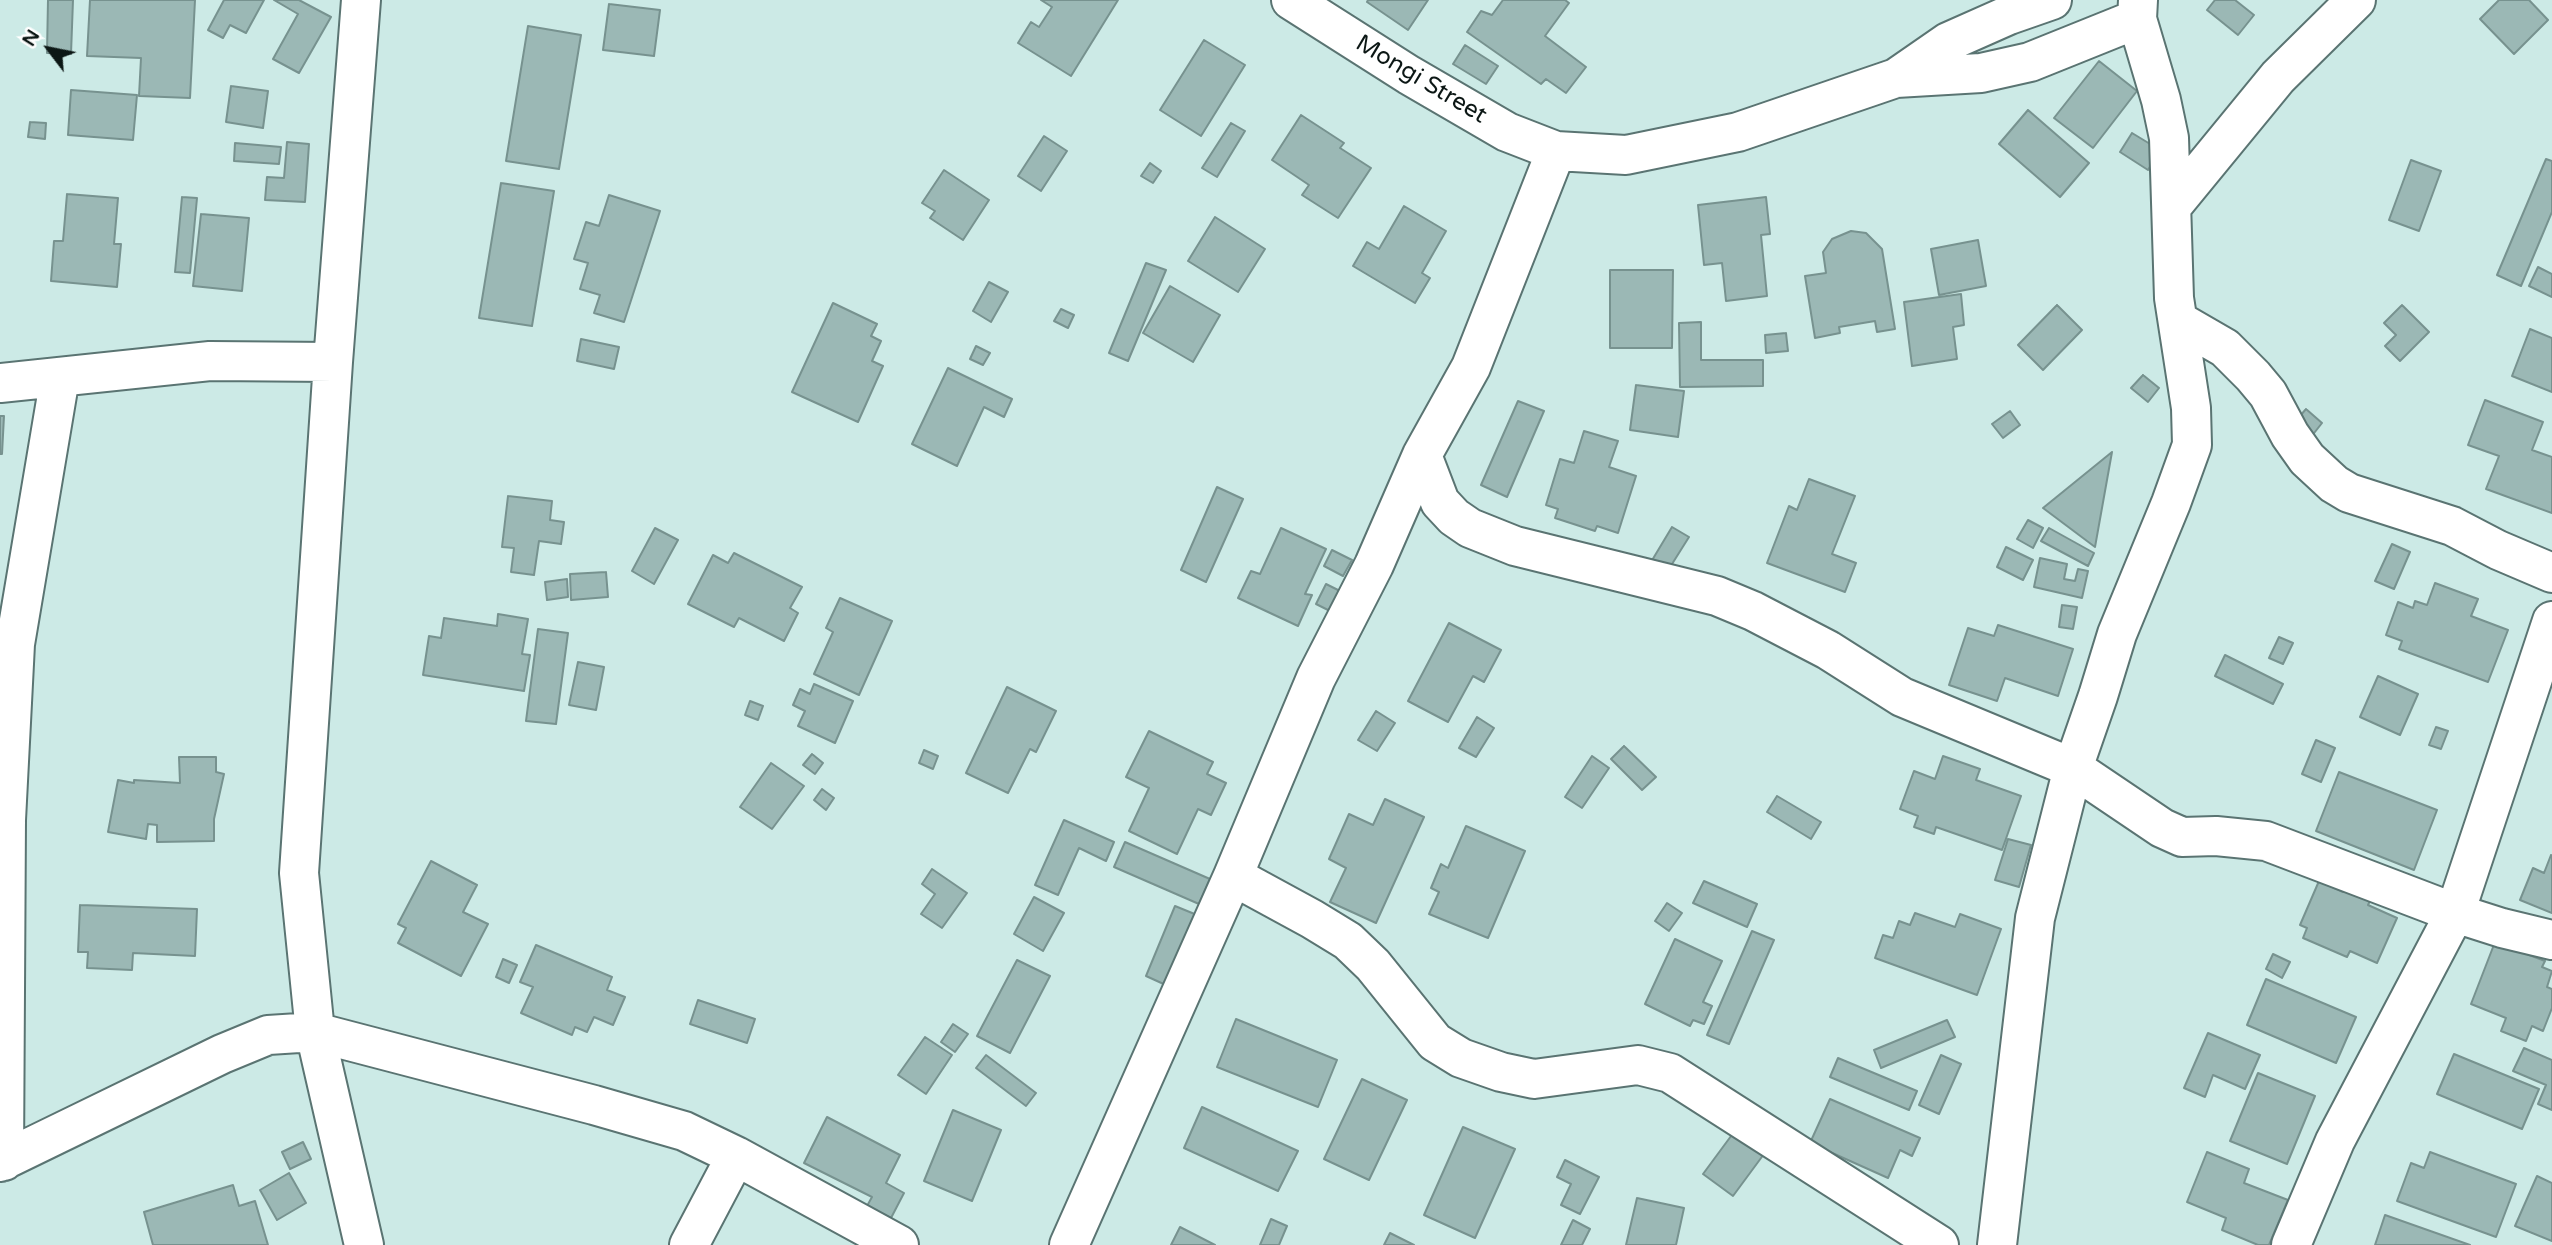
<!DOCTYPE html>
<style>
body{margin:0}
#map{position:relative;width:2552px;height:1245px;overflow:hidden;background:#cceae6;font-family:"Varela Round",sans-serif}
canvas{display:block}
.north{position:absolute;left:14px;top:14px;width:70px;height:70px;-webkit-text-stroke:5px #fff;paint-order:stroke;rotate:302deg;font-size:19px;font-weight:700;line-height:28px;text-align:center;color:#0c1715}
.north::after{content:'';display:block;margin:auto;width:24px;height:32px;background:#0c1715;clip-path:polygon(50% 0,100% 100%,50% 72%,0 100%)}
</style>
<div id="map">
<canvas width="2552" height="1245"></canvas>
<div class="north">N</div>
</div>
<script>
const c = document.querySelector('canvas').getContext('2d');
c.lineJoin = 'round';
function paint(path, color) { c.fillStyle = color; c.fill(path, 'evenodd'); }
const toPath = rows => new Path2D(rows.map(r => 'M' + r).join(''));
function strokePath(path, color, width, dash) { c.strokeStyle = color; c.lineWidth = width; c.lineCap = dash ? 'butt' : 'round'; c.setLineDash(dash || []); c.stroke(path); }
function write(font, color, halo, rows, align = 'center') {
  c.font = font + ' "Varela Round",sans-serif'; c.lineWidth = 6; c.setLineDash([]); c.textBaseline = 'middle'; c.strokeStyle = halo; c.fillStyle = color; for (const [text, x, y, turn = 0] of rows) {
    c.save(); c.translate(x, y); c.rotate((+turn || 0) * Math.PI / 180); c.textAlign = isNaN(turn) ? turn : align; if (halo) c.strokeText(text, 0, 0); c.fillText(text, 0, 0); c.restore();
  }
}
const building = toPath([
 [48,0,73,0,71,54,47,53,48,0],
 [90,0,195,0,190,98,139,96,141,58,87,56,90,0],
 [224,0,264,0,246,33,230,25,223,38,208,30,224,0],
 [274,0,299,0,331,17,299,73,273,59,298,14,274,0],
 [1041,0,1118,0,1071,76,1018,43,1031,22,1039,27,1052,7,1041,0],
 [1368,0,1428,0,1408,30,1367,2,1368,0],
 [1503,0,1565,0,1569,3,1545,36,1586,67,1566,93,1546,79,1541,84,1467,32,1481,11,1492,15,1503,0],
 [2215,0,2235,0,2254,15,2238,35,2207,10,2215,0],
 [2499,0,2529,0,2548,20,2514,54,2480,19,2499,0],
 [609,4,660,10,654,56,603,50,609,4],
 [528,26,581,35,559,169,506,161,528,26],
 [1204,40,1245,65,1201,136,1160,110,1204,40],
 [1465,45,1498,66,1486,84,1453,64,1465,45],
 [2099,61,2137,91,2093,148,2054,118,2099,61],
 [231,86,268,91,263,128,226,122,231,86],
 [71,90,137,95,133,140,68,135,71,90],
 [2028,110,2089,163,2060,197,1999,144,2028,110],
 [1301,115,1344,143,1340,148,1371,168,1338,218,1302,195,1309,185,1272,160,1301,115],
 [30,122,46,123,45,139,28,137,30,122],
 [1231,123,1245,131,1217,177,1202,168,1231,123],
 [2132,133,2160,150,2148,170,2120,152,2132,133],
 [1044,136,1067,151,1041,191,1018,176,1044,136],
 [287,142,309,144,305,202,265,200,267,177,284,178,287,142],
 [235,143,281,147,279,164,234,161,235,143],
 [2546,159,2552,161,2552,212,2521,286,2497,275,2546,159],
 [2411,160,2441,171,2419,231,2389,220,2411,160],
 [1150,163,1161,171,1153,183,1141,176,1150,163],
 [944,170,989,200,963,240,930,218,935,211,922,203,944,170],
 [501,183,554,191,532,326,479,318,501,183],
 [67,194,118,198,114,244,121,244,117,287,51,281,54,241,63,241,67,194],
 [609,195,660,211,624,322,594,313,600,295,580,289,588,263,574,259,586,222,599,226,609,195],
 [182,197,197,198,190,273,175,272,182,197],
 [1766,197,1770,234,1761,235,1767,296,1726,301,1722,263,1704,265,1698,205,1766,197],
 [1404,206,1446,231,1422,273,1430,278,1415,303,1353,266,1367,242,1379,249,1404,206],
 [201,214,249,218,242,291,193,286,201,214],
 [1215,217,1265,249,1238,292,1188,261,1215,217],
 [1851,231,1866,233,1882,249,1895,329,1877,332,1875,321,1839,327,1840,333,1815,338,1805,276,1826,273,1823,252,1832,239,1851,231],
 [1978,240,1986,286,1939,295,1931,249,1978,240],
 [1146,263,1166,270,1128,361,1109,353,1146,263],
 [2538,267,2552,274,2552,297,2529,286,2538,267],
 [1610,270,1673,270,1672,348,1610,348,1610,270],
 [989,282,1008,292,991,322,973,311,989,282],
 [1170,286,1220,315,1193,362,1143,333,1170,286],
 [1961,294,1964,325,1953,327,1957,359,1912,366,1904,302,1961,294],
 [833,303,877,324,871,336,881,341,872,361,883,366,858,422,792,392,833,303],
 [2057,305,2082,330,2043,370,2018,345,2057,305],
 [2402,305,2429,332,2400,361,2385,346,2396,335,2384,323,2402,305],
 [1061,309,1074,315,1068,328,1054,321,1061,309],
 [1701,322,1701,360,1763,360,1763,386,1680,387,1679,323,1701,322],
 [2530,329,2552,338,2552,392,2512,376,2530,329],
 [1786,333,1788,351,1766,353,1765,335,1786,333],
 [581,339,619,347,614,369,577,361,581,339],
 [976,346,990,353,983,365,970,359,976,346],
 [948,368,1012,399,1004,417,984,407,957,466,912,444,948,368],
 [2143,375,2159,388,2148,402,2131,388,2143,375],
 [1636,385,1684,391,1678,437,1630,430,1636,385],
 [2485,400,2543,422,2532,450,2552,457,2552,513,2486,489,2499,456,2468,445,2485,400],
 [1518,401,1544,411,1507,497,1481,485,1518,401],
 [2306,409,2322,423,2311,437,2294,423,2306,409],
 [2010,411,2020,425,2003,438,1992,424,2010,411],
 [0,416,4,416,2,454,0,454,0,416],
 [1584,431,1618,441,1609,467,1636,476,1618,533,1597,526,1595,531,1555,518,1558,509,1546,505,1560,459,1574,463,1584,431],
 [2112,452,2095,547,2043,508,2112,452],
 [1809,479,1855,496,1832,554,1856,563,1845,592,1767,563,1789,506,1797,510,1809,479],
 [1217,487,1243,499,1206,582,1181,570,1217,487],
 [508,496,552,501,550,520,564,522,561,544,539,541,534,575,511,572,514,548,502,547,508,496],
 [2028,520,2043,528,2033,548,2017,539,2028,520],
 [1672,527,1689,537,1667,572,1651,562,1672,527],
 [655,528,678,540,654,584,632,571,655,528],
 [1281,528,1326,549,1305,594,1312,595,1298,626,1238,598,1251,571,1260,574,1281,528],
 [2049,528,2094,553,2088,566,2041,541,2049,528],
 [2392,544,2410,552,2394,589,2375,581,2392,544],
 [2006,547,2033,560,2023,580,1997,567,2006,547],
 [1332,550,1352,560,1343,576,1324,566,1332,550],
 [734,553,802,587,790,608,798,613,784,641,739,618,734,627,688,604,713,555,728,563,734,553],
 [2040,558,2067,564,2064,579,2075,581,2078,569,2088,571,2082,598,2034,587,2040,558],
 [606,572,608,597,571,600,570,574,606,572],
 [567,579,568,597,547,600,545,582,567,579],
 [2435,583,2478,599,2471,616,2508,630,2488,682,2399,649,2402,641,2386,635,2398,602,2413,608,2415,601,2427,605,2435,583],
 [1326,584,1342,592,1332,612,1316,604,1326,584],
 [840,598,892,621,859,695,814,674,833,632,826,628,840,598],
 [2062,605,2077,607,2073,629,2059,627,2062,605],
 [498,614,528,619,522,654,530,655,524,691,423,675,429,636,441,638,444,618,497,626,498,614],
 [1449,623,1501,650,1484,682,1473,676,1448,722,1408,701,1449,623],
 [1998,625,2073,649,2058,696,2005,678,1997,701,1949,685,1968,628,1994,636,1998,625],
 [538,629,568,633,556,724,526,721,538,629],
 [2279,637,2293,643,2283,664,2269,658,2279,637],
 [2225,655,2283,684,2273,704,2215,676,2225,655],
 [578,662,604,667,596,710,569,705,578,662],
 [2378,676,2418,694,2400,735,2360,717,2378,676],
 [814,684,853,701,835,743,798,726,805,711,793,705,800,689,810,694,814,684],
 [1007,687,1056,711,1036,752,1030,749,1008,793,966,773,1007,687],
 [750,701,763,706,758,720,745,715,750,701],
 [1376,711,1395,723,1377,751,1358,740,1376,711],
 [1477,717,1494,728,1476,757,1459,748,1477,717],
 [2436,727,2448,731,2441,749,2429,745,2436,727],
 [1149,731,1213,762,1207,774,1226,783,1211,815,1198,809,1177,854,1129,831,1149,788,1126,777,1149,731],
 [2316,740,2335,748,2321,782,2302,774,2316,740],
 [1624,746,1656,777,1642,790,1611,759,1624,746],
 [924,750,938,756,933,769,919,763,924,750],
 [812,754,823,763,815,774,803,765,812,754],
 [1592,756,1609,768,1582,808,1565,797,1592,756],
 [1943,756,1980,769,1976,780,2021,796,2002,850,1936,827,1934,834,1914,827,1918,816,1900,809,1914,771,1935,779,1943,756],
 [179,757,216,757,216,772,224,774,214,819,214,841,157,842,157,825,148,824,146,839,108,832,118,780,134,783,134,780,180,783,179,757],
 [771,763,804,786,772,829,740,807,771,763],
 [2339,772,2437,810,2414,870,2316,831,2339,772],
 [822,789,834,798,826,810,814,800,822,789],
 [1777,796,1821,822,1811,839,1767,812,1777,796],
 [1385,799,1424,817,1376,923,1330,902,1346,868,1329,859,1349,814,1373,825,1385,799],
 [1064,820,1114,842,1106,861,1079,848,1058,895,1035,885,1064,820],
 [1466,826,1525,851,1488,938,1429,914,1439,892,1431,888,1441,864,1448,868,1466,826],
 [2008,839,2031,845,2019,887,1995,880,2008,839],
 [1125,842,1210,879,1199,904,1114,867,1125,842],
 [2551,855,2552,856,2552,913,2520,900,2533,868,2544,873,2551,855],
 [431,861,477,885,463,912,488,924,461,976,398,943,406,928,398,924,431,861],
 [932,869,967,893,942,928,921,914,935,894,922,884,932,869],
 [2349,878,2375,890,2368,905,2397,918,2377,963,2350,951,2347,957,2303,938,2307,928,2300,925,2319,881,2343,892,2349,878],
 [1704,881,1757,904,1747,927,1693,903,1704,881],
 [1034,897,1064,913,1043,951,1014,934,1034,897],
 [1667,903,1682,913,1669,931,1655,921,1667,903],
 [80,905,197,909,195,956,133,953,132,970,87,968,88,952,78,952,80,905],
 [1175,906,1197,915,1168,986,1146,976,1175,906],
 [1915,913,1955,927,1960,914,2001,929,1977,995,1875,958,1883,935,1893,938,1899,921,1910,925,1915,913],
 [1752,931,1774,940,1729,1044,1707,1035,1752,931],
 [1675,939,1722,961,1703,1002,1712,1006,1704,1024,1693,1020,1690,1026,1645,1004,1675,939],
 [2495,942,2545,961,2542,967,2552,971,2547,987,2552,989,2552,1008,2543,1031,2532,1026,2526,1041,2501,1031,2506,1018,2471,1004,2495,942],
 [536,945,612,977,607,990,625,997,613,1025,594,1017,587,1032,575,1027,572,1035,521,1013,533,987,520,982,536,945],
 [2273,954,2290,962,2282,978,2266,969,2273,954],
 [503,959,517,965,509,983,496,977,503,959],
 [1017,960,1050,976,1010,1053,977,1036,1017,960],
 [2266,979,2356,1017,2336,1063,2247,1025,2266,979],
 [698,1000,755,1019,747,1043,690,1024,698,1000],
 [1236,1019,1337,1060,1318,1107,1217,1067,1236,1019],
 [1947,1020,1955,1037,1881,1068,1874,1050,1947,1020],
 [953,1024,968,1034,955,1052,941,1042,953,1024],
 [2208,1033,2260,1055,2245,1089,2213,1075,2205,1097,2184,1088,2208,1033],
 [925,1037,952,1055,926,1094,898,1075,925,1037],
 [2524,1048,2552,1060,2552,1110,2538,1104,2546,1085,2513,1071,2524,1048],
 [2454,1054,2539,1089,2522,1129,2437,1094,2454,1054],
 [986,1055,1036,1093,1026,1106,976,1068,986,1055],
 [1941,1055,1961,1064,1939,1114,1919,1105,1941,1055],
 [1838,1058,1917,1091,1909,1110,1830,1077,1838,1058],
 [2258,1073,2315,1096,2287,1164,2230,1141,2258,1073],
 [1362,1079,1407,1100,1369,1180,1324,1159,1362,1079],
 [1830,1099,1920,1138,1912,1156,1900,1150,1888,1178,1810,1143,1830,1099],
 [1202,1107,1298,1151,1278,1191,1184,1148,1202,1107],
 [953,1110,1001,1130,972,1201,924,1181,953,1110],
 [827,1117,900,1155,886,1183,904,1193,891,1218,867,1206,872,1197,804,1163,827,1117],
 [1463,1127,1515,1149,1475,1238,1424,1215,1463,1127],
 [1734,1132,1764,1154,1733,1196,1703,1174,1734,1132],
 [303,1142,311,1159,290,1169,282,1152,303,1142],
 [2207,1152,2249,1169,2244,1183,2288,1200,2269,1245,2258,1245,2222,1230,2226,1218,2187,1202,2207,1152],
 [2430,1152,2516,1184,2496,1237,2397,1201,2411,1163,2424,1168,2430,1152],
 [1565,1160,1599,1177,1580,1214,1561,1205,1571,1184,1557,1177,1565,1160],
 [289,1173,306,1203,277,1220,260,1190,289,1173],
 [2537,1176,2552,1183,2552,1241,2515,1226,2537,1176],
 [233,1185,239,1206,255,1201,268,1245,153,1245,144,1212,233,1185],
 [1637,1198,1684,1208,1676,1245,1626,1245,1637,1198],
 [2385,1215,2470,1245,2375,1245,2385,1215],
 [1271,1219,1287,1226,1279,1245,1260,1245,1271,1219],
 [1573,1220,1590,1229,1582,1245,1561,1245,1573,1220],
 [1180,1227,1215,1245,1171,1245,1180,1227],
 [1390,1233,1414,1245,1384,1245,1390,1233]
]);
paint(building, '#9bb8b5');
strokePath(building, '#77928f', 2);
const minor = toPath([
 [361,0,333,362,299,873,315,1032,364,1245],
 [1291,0,1409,75,1507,132,1556,151,1626,155,1738,132,1896,78,1981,73,2030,62,2137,19],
 [1896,78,1948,42,2009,15,2052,0],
 [2173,205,2278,77,2356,0],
 [2180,322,2225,348,2253,376,2268,394,2290,435,2307,459,2334,484,2349,493,2452,526,2498,550,2552,573],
 [0,383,210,361,333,362],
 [1422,455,1440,502,1454,517,1470,528,1515,546,1717,596,1753,611,1828,650,1902,697,2073,768,2162,828,2182,837,2216,836,2266,841,2455,913,2502,928,2552,940],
 [1233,876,1312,919,1348,941,1373,965,1435,1042,1461,1058,1501,1072,1534,1079,1638,1065,1670,1073,1939,1245],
 [4,1161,6,820,15,644,60,377],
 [0,1162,222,1054,268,1035,315,1032,594,1105,684,1131,736,1156,899,1245],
 [689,1245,736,1156],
 [1069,1245,1233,876,1316,678,1374,565,1422,455,1471,367,1556,151],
 [1997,1245,2035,918,2073,768,2098,696,2117,634,2171,503,2192,445,2191,408,2174,298,2169,138,2161,100,2137,19,2138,0],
 [2291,1245,2335,1141,2455,913,2552,621]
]);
strokePath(minor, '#5a7472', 42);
strokePath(minor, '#fff', 38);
write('24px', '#0c1715', '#fff', [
 ["Mongi Street",1421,80,31]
]);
</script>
